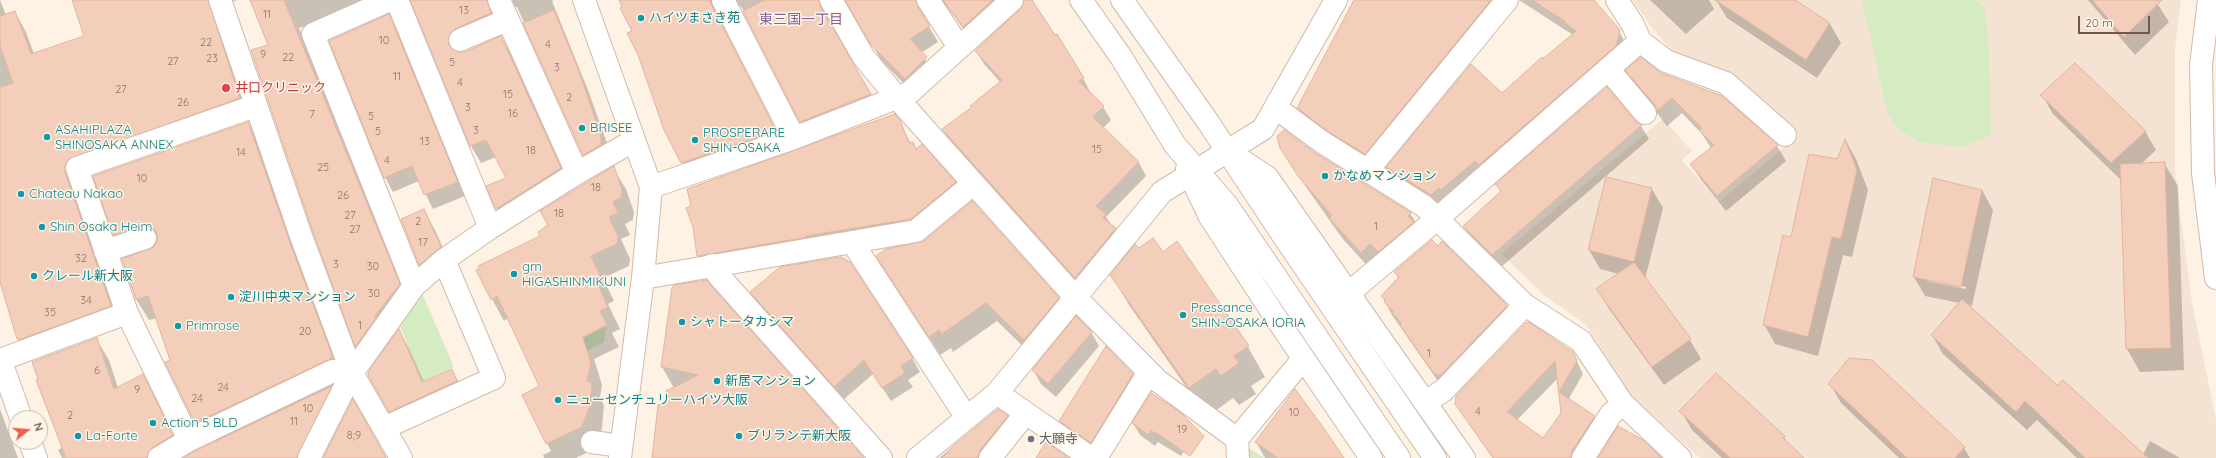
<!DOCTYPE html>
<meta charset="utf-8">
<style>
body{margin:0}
#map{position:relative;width:2216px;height:458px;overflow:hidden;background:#fdf2e4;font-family:Quicksand,sans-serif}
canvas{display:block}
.north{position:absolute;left:8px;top:410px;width:40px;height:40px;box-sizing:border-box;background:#fff6ea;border:1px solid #c8b6aa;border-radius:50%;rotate:73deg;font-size:11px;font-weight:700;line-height:16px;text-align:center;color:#765649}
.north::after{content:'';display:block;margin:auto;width:14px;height:18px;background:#e96146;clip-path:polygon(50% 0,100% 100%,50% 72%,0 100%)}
.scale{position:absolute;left:2078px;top:16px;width:72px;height:18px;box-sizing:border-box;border:2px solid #765649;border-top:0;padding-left:5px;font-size:12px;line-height:14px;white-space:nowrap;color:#765649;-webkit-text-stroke:3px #fff6ea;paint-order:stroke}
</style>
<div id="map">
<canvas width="2216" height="458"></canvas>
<div class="north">N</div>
<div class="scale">20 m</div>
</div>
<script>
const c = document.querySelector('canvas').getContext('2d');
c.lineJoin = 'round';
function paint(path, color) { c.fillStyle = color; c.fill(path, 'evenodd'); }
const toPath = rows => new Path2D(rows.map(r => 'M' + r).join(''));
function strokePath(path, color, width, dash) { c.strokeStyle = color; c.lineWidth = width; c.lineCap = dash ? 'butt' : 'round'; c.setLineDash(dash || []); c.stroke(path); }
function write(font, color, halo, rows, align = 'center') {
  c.font = font + ' Quicksand,"Noto Sans JP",sans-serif'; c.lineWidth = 3; c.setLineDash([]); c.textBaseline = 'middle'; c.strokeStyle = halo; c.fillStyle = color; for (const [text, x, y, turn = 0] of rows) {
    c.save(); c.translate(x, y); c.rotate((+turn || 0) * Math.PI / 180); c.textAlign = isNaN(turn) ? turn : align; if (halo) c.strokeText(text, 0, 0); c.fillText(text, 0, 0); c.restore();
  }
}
paint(toPath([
 [1632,0,2181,0,2175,48,2175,172,2192,303,2216,419,2216,458,1700,458,1634,399,1586,325,1544,295,1501,254,1663,119,1692,151,1682,160,1719,202,1791,141,1708,66,1672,51,1656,33]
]), '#f4e3d2');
paint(toPath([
 [1862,0,1976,0,1985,8,1989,53,1991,135,1963,147,1919,142,1899,130,1887,111],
 [422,293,454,367,423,381,399,324],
 [606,327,604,342,562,363,556,351],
 [1247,447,1264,458,1247,458]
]), '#d5ebc2');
paint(toPath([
 [0,0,6,15,15,12,26,32,34,54,85,37,73,0,237,0,216,8,251,118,84,176,122,325,29,358,18,339,0,280],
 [251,0,389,0,349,10,299,28,410,304,367,365,356,346,314,231,269,45],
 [424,0,554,0,552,1,588,90,611,154,594,172,584,155,517,7,510,5,460,52,465,53,501,37,511,54,570,186,506,225,496,207,507,178,496,157,481,163,471,146,415,9],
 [620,0,821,0,828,13,829,23,879,110,810,137,742,8,739,5,727,4,721,9,720,22,784,147,691,179,665,130,633,31],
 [822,0,1022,0,973,42,948,8,937,3,925,11,924,18,938,42,921,53,935,74,914,94,881,60,852,9,841,3],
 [1355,0,1515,0,1373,168,1306,122,1298,108],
 [1519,0,1592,0,1619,31,1627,46,1439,210,1396,182,1387,168,1502,94,1573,35],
 [1650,0,1709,0,1714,9,1686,34],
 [1716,0,1793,0,1830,24,1841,43,1817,78,1727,18],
 [2088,0,2155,0,2169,22,2135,55],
 [391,20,399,34,465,196,433,209,419,181,393,192,385,177],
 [976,51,1083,78,1090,92,1089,92,1103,107,1111,120,1103,128,1139,163,1146,176,1106,217,1123,242,1083,291,951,143,943,130,973,108,1000,82,984,64],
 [1627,71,1661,74,1721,97,1777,146,1786,161,1726,211,1701,180,1691,164,1711,148,1702,134,1682,113,1667,126,1636,86],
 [2042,95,2145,131,2156,150,2141,164,2164,163,2178,186,2184,370,2140,372,2127,349,2122,181,2053,114],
 [899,121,911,144,955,183,964,199,920,235,707,272,698,256],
 [1635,122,1641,126,1649,139,1500,268,1472,240,1464,227,1501,193,1497,185],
 [248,123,260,144,343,376,342,380,331,386,344,408,318,458,188,458,216,442,214,440,208,443,195,422,157,318,149,320,136,299,123,259,128,258,114,235,94,176],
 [1846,141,1856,159,1868,190,1852,257,1843,255,1818,356,1775,344,1764,324,1792,239,1838,160],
 [1315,153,1410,213,1422,233,1373,272,1342,238,1292,167],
 [613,168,626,189,634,212,633,220,625,224,630,235,621,239,630,259,629,266,603,278,614,301,608,304,620,329,612,333,619,347,594,359,602,385,600,398,604,405,602,428,594,449,576,458,544,458,543,455,551,451,523,395,540,387,508,318,504,321,492,299,549,226],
 [1652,189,1663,208,1645,279,1690,340,1701,359,1664,385,1609,309,1598,290,1619,274,1600,269,1589,250],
 [1982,190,1993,210,1972,306,1966,305,2057,387,2143,455,2150,441,2180,458,2077,458,2037,420,2027,430,1943,354,1932,335,1960,303,1925,296,1914,277],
 [1927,279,1966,287,1966,289,1927,281],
 [424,210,435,230,452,268,431,284,420,265,402,220],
 [1177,243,1248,347,1265,377,1251,386,1256,394,1239,405,1233,398,1207,417,1129,305,1112,275,1162,253],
 [877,256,1058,298,1069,317,1035,358,997,321,953,352,951,348,940,355],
 [1395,272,1505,304,1513,317,1442,387,1392,315,1382,296,1398,278],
 [672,289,863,458,653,458,674,388,662,367],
 [751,292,912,358,920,372,908,380,913,387,891,401,873,374,843,400,759,306],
 [399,330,409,348,424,382,452,370,462,388,401,429,370,377],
 [1091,332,1099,346,1056,397,1041,384,1033,370],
 [96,339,109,360,118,388,143,376,184,457,62,458,58,450,63,447],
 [1573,353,1583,374,1568,400,1594,417,1601,430,1583,458,1493,458,1456,404],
 [1558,378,1562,414,1543,439,1517,420],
 [1132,374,1139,385,1097,452,1066,431,1060,421],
 [1830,384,1964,448,1970,458,1899,458,1841,403],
 [0,409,18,458,0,458],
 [998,410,1007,416,1019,436,1001,458,939,458],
 [1681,411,1784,437,1789,446,1803,458,1722,458,1692,430],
 [1133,423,1194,433,1181,456,1158,442,1155,446,1140,435],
 [1256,442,1343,458,1265,458]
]), '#0003');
const building = toPath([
 [72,0,208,0,240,98,68,160,65,165,65,172,111,306,19,340,17,339,0,282,0,87,13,83,0,46,0,16,15,11,31,54,84,36,72,0],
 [250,0,284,0,400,284,374,317,378,315,355,347,313,232,251,50,268,45,250,0],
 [410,0,487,0,491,13,455,29,448,38,449,45,458,52,465,52,501,36,561,168,498,208,495,208,486,186,506,178,486,140,470,146,410,0],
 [619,0,709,0,776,131,681,163,664,130,638,55,627,33,632,31,620,8,622,7,619,0],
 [764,0,819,0,820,6,871,94,800,122,743,11,764,0],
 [845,0,916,0,918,7,930,26,910,39,927,57,905,79,871,45,845,0],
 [943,0,993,0,963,27,943,0],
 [1024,0,1032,0,1055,35,1057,34,1084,78,1079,81,1104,106,1093,117,1139,162,1096,206,1106,214,1103,218,1116,228,1075,278,942,129,972,107,970,106,1002,80,975,51,1020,9,1024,0],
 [1354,0,1491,0,1365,154,1329,132,1297,108,1354,0],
 [1532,0,1594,0,1620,30,1616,46,1479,165,1475,161,1441,190,1439,188,1431,195,1386,167,1471,64,1502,93,1542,57,1544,58,1576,31,1565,23,1566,22,1532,0],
 [1715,0,1795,0,1830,23,1806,60,1715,0],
 [2092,0,2162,0,2124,37,2092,0],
 [554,10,579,71,601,136,601,145,583,155,523,23,554,10],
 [389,14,458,182,424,195,412,166,384,178,329,41,389,14],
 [1641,57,1661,73,1722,96,1778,145,1717,196,1690,164,1714,145,1699,130,1702,128,1672,98,1657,111,1655,105,1625,70,1641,57],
 [2075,63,2146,131,2111,163,2040,95,2075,63],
 [1607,87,1635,121,1642,125,1492,255,1463,226,1501,191,1495,184,1607,87],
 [895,114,900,120,909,143,913,142,916,149,922,144,956,182,911,219,806,236,808,237,697,256,693,227,686,208,691,206,687,189,895,114],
 [248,122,289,240,332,355,330,359,195,423,165,362,170,360,148,296,136,299,122,259,154,247,157,241,157,234,153,228,147,226,113,235,93,176,248,122],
 [1284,130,1315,153,1411,213,1408,216,1414,222,1378,252,1370,244,1361,253,1329,218,1332,216,1298,176,1280,148,1277,136,1284,130],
 [1845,139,1857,170,1841,239,1832,237,1808,337,1763,325,1783,235,1791,237,1809,154,1837,159,1845,139],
 [2165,162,2171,348,2126,349,2120,164,2165,162],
 [614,166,622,190,621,198,613,202,618,213,609,217,618,236,617,244,591,256,602,279,597,282,608,307,600,311,607,325,583,337,591,363,587,381,592,383,590,406,582,427,546,444,522,395,539,386,497,296,491,300,476,270,479,269,478,266,540,236,538,232,548,225,540,211,614,166],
 [1606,177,1652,188,1634,262,1588,250,1606,177],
 [1933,178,1982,190,1961,287,1913,277,1933,178],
 [972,201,1059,298,1024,340,986,303,942,334,939,330,929,337,876,256,886,249,924,241,972,201],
 [424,209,441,247,419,265,401,219,424,209],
 [1153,238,1163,252,1177,241,1249,346,1234,356,1239,363,1221,376,1216,369,1189,388,1110,275,1135,244,1139,248,1153,238],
 [1432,240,1438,246,1442,241,1506,304,1506,307,1441,375,1434,374,1400,325,1401,323,1398,319,1392,313,1393,311,1384,302,1385,300,1381,296,1399,277,1394,272,1432,240],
 [841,257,850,262,913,358,901,366,905,373,882,388,864,360,834,387,750,292,780,267,841,257],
 [1634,262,1691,339,1652,367,1596,289,1634,262],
 [707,280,710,284,864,458,652,458,658,405,670,400,666,391,698,375,661,367,672,288,674,285,707,280],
 [1962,299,2057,385,2063,380,2148,458,2085,458,2025,401,2016,412,1931,335,1962,299],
 [1076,316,1092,332,1048,384,1032,370,1076,316],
 [1529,322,1573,352,1577,361,1559,392,1595,416,1572,451,1571,458,1493,458,1455,404,1456,396,1526,323,1529,322],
 [1555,361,1561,413,1543,438,1507,412,1555,361],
 [399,329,422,382,452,369,457,381,389,412,369,377,368,372,399,329],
 [97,338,114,389,143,374,173,435,152,448,147,458,66,458,36,380,38,379,32,362,97,338],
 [1106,346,1133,374,1091,443,1059,421,1106,346],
 [1849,358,1872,360,1965,447,1955,458,1907,458,1828,384,1849,358],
 [1716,373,1785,436,1783,438,1804,458,1730,458,1679,411,1716,373],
 [332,386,297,458,183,458,195,451,332,386],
 [1295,389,1323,427,1344,458,1278,458,1255,442,1295,389],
 [1151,393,1180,412,1204,436,1190,456,1158,434,1151,431,1148,435,1132,423,1151,393],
 [353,399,377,442,386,458,323,458,353,399],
 [998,409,1008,416,980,450,978,458,942,458,952,447,998,409],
 [1618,426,1643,440,1662,458,1598,458,1618,426],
 [1046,442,1069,458,1036,458,1046,442]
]);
paint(building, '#f3cebb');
strokePath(building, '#e6b39b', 1);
const minor = toPath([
 [220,0,301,236,352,373,401,458],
 [390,0,313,34,414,286],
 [397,0,490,228],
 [499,0,577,173],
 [584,0,651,187,643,278,620,458],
 [723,0,794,138],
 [831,0,863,56,898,99,1076,298,1158,381,1237,439],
 [928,0,959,47],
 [1081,0,1121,57,1175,145,1227,205,1399,458],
 [1122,0,1208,122,1284,237,1435,458],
 [1617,0,1633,25,1640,41,1666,61,1726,83,1785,135],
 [2209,0,2201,65,2203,173,2216,278],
 [460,40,507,20],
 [1608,69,1645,113],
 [1276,108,1322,142,1424,206,1525,305,1581,341,1623,404,1680,458],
 [1235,156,1267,177,1464,458],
 [1187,169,1210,217,1274,315,1371,458],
 [1367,171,1507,0],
 [651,187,794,138,909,93,1012,0],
 [852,242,967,418],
 [105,251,145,238],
 [712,265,719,276,881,458],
 [643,278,916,231,973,184],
 [1350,292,1438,218,1640,41],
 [0,359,21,418],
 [0,360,127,313],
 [997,393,1091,458],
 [1426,402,1444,390,1525,305],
 [384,428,494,378,444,260],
 [189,440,127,313,77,168,255,106],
 [30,442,36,458],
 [592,442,621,446],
 [159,458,189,440,333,371,352,373],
 [309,458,352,373,414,286,444,260,490,228,577,173,633,141],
 [918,458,997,393,1162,192,1263,129,1336,0],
 [990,458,1026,413],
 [1096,458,1149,372],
 [1238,458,1237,439,1303,359],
 [1583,458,1611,414,1623,404]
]);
strokePath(minor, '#d0baad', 24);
strokePath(minor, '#fff', 22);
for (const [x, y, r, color] of [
 [641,18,4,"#0f9aa8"],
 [226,88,5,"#e0444e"],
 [582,128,4,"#0f9aa8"],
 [47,137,4,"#0f9aa8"],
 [695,140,4,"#0f9aa8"],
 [1325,176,4,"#0f9aa8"],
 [21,194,4,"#0f9aa8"],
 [42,227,4,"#0f9aa8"],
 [514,274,4,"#0f9aa8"],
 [34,276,4,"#0f9aa8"],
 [231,297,4,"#0f9aa8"],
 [1183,315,4,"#0f9aa8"],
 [682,322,4,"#0f9aa8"],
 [178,326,4,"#0f9aa8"],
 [717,381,4,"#0f9aa8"],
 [558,400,4,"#0f9aa8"],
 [153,423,4,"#0f9aa8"],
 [78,436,4,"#0f9aa8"],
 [739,436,4,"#0f9aa8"],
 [1031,439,4,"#6b7280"]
]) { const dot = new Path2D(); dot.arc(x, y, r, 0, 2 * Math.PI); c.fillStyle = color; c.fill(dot); strokePath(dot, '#fff6ea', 1.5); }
write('11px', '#957466', null, [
 ["13",464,11],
 ["11",267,15],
 ["10",384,41],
 ["22",206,43],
 ["4",548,45],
 ["9",263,55],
 ["22",288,58],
 ["23",212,59],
 ["27",173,62],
 ["5",452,63],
 ["3",557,68],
 ["11",397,77],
 ["4",460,83],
 ["27",121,90],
 ["15",508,95],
 ["2",569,98],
 ["26",183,103],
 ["3",468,108],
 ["16",513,114],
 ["7",312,115],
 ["5",371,117],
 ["3",476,131],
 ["5",378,132],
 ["13",425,142],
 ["15",1097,150],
 ["18",531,151],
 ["14",241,153],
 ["4",387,161],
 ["25",323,168],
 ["10",142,179],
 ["18",596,188],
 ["26",343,196],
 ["18",559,214],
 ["27",350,216],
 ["2",418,222],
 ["1",1376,227],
 ["27",355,230],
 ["17",423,243],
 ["32",81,259],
 ["3",336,265],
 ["30",373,267],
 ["30",374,294],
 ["34",86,301],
 ["35",50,313],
 ["1",360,326],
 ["20",305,332],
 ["1",1429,354],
 ["6",97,371],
 ["24",223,388],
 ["9",137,390],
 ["24",197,399],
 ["10",308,409],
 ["4",1478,412],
 ["10",1294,413],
 ["2",70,416],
 ["11",294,422],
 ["19",1182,430],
 ["8;9",354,436]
]);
write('13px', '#0d838f', '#fff6ea', [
 ["ハイツまさき苑",649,18],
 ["BRISEE",590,128],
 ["ASAHIPLAZA",55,130],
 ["SHINOSAKA ANNEX",55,145],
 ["PROSPERARE",703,133],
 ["SHIN-OSAKA",703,148],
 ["かなめマンション",1333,176],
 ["Chateau Nakao",29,194],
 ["Shin Osaka Heim",50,227],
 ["gm",522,267],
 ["HIGASHINMIKUNI",522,282],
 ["クレール新大阪",42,276],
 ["淀川中央マンション",239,297],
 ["Pressance",1191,308],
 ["SHIN-OSAKA IORIA",1191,323],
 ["シャトータカシマ",690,322],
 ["Primrose",186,326],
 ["新居マンション",725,381],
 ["ニューセンチュリーハイツ大阪",566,400],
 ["Action 5 BLD",161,423],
 ["La-Forte",86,436],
 ["ブリランテ新大阪",747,436]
], 'left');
write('13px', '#be3a42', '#fff6ea', [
 ["井口クリニック",235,88]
], 'left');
write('13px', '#5b616d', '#fff6ea', [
 ["大願寺",1039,439]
], 'left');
write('14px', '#846499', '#fff6ea', [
 ["東三国一丁目",801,20]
]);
</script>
